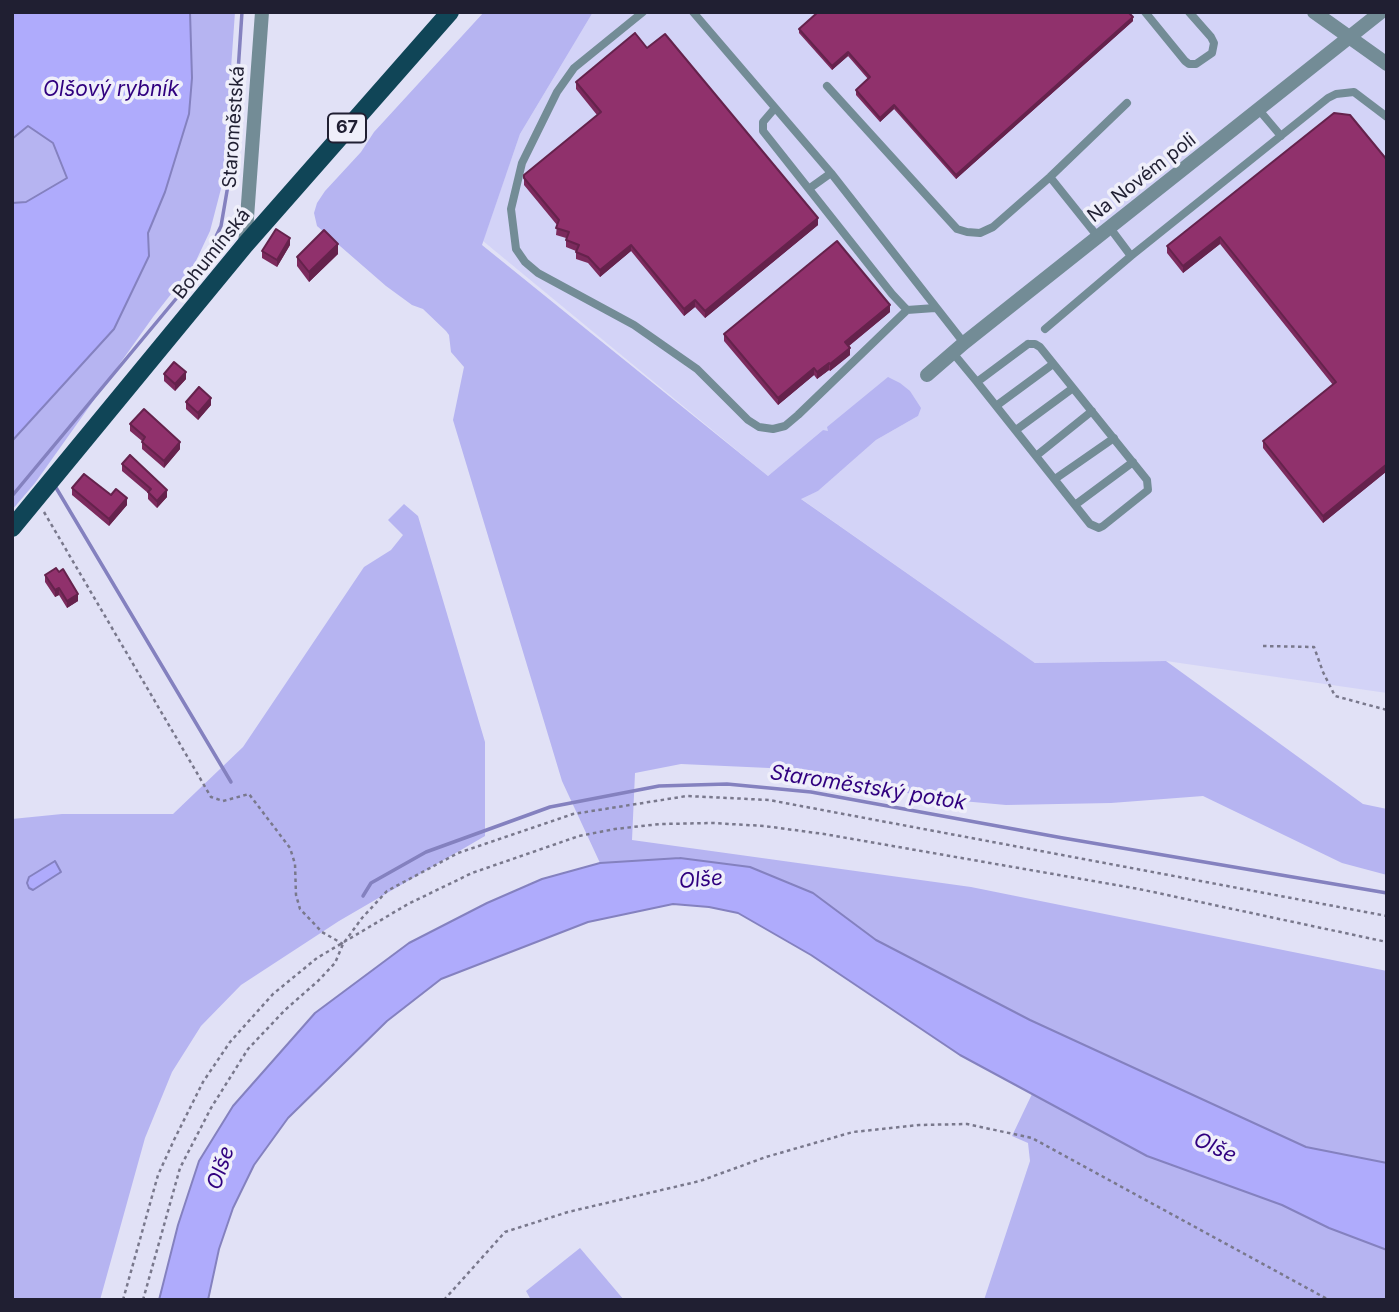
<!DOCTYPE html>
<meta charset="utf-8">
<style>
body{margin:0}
#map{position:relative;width:1399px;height:1312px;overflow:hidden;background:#e1e1f6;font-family:Inter,sans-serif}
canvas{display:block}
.frame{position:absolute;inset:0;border:14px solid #201f32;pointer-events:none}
</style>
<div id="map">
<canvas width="1399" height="1312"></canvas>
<div class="frame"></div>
</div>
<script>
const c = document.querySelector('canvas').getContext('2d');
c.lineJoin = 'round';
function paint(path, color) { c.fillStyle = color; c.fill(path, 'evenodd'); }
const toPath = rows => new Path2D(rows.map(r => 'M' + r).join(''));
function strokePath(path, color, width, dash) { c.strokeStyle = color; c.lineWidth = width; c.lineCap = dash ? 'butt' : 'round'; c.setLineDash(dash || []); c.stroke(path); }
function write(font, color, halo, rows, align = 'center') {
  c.font = font + ' Inter,sans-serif'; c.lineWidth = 7; c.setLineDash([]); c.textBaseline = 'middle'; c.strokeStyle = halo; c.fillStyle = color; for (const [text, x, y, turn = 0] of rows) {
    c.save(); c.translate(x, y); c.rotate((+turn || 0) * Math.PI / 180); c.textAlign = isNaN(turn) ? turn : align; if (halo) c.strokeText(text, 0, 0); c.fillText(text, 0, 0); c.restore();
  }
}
paint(toPath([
 [593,12,1387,12,1387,693,1166,661,1035,663,800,498,818,491,876,440,918,416,828,432,823,430,768,476,483,241,520,134]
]), '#d3d3f7');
paint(toPath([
 [190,12,235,12,223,181,210,231,194,265,153,317,35,483,12,510,12,441,114,329,149,257,148,233,165,192,189,114,192,78],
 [484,12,593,12,520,134,482,245,768,476,823,430,828,431,827,427,888,377,900,383,910,391,921,408,918,416,876,440,818,491,801,499,1035,663,1166,661,1363,804,1387,809,1387,875,1342,863,1203,796,1111,803,1006,805,940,799,769,768,681,764,635,773,632,840,971,887,1387,971,1387,1163,1306,1147,1030,1020,876,940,813,893,680,858,600,863,562,781,453,420,464,367,451,352,449,335,446,331,423,309,412,305,386,286,317,226,314,213,317,203,325,191,361,152,374,132],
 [28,126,53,143,67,178,26,202,12,203,12,139],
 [404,504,418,516,485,742,485,836,339,921,241,985,201,1026,172,1072,145,1138,100,1300,12,1300,12,819,62,814,173,814,243,747,364,567,391,550,403,535,388,520],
 [1032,1094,1147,1156,1282,1205,1329,1228,1387,1250,1387,1300,984,1300,1030,1161,1028,1143,1012,1136],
 [580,1248,624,1300,531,1300,526,1291]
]), '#b6b4f1');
const water = toPath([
 [12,12,190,12,192,78,189,114,165,192,148,233,149,256,114,329,12,441,12,203,26,202,67,178,53,143,28,126,12,139,12,12],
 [680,858,750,867,813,893,876,940,1030,1020,1306,1147,1387,1163,1387,1250,1329,1228,1282,1205,1147,1156,960,1055,811,955,738,913,709,907,673,904,588,922,441,979,387,1021,288,1118,254,1165,233,1208,219,1249,208,1300,159,1300,178,1225,199,1161,233,1106,315,1013,409,943,487,903,542,879,600,863,680,858],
 [55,861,61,872,33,890,29,888,27,883,29,877,55,861]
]);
paint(water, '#afabfc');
strokePath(water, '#8481bf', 2);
strokePath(toPath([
 [55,486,231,782],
 [12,496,200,270,221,226,232,162,242,12],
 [363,896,371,883,426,852,550,807,659,786,727,784,811,792,1063,838,1387,893]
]), '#8481bf', 3.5);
strokePath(toPath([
 [44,512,211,797,223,801,249,794,290,848,295,864,296,895,300,909,322,932,343,944],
 [1263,646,1314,647,1323,672,1335,696,1387,710],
 [123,1300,158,1175,174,1140,203,1082,230,1042,273,994,317,958,408,904,472,873,579,836,615,829,660,824,713,823,764,826,824,834,1139,889,1387,942],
 [143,1300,180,1168,211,1108,248,1049,285,1010,318,981,335,963,343,944,362,918,387,891,458,853,573,814,687,796,769,800,1387,916],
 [444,1300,505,1232,568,1212,700,1181,766,1157,853,1132,919,1125,967,1124,1032,1138,1329,1300]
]), '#79788c', 2.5, [3.5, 3.5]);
strokePath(toPath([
 [643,12,574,68,557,92,522,163,511,209,516,249,525,262,538,273,634,325,697,369,748,420,759,427,773,429,785,426,798,415,907,310,935,308],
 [693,12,831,173,964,343],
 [1145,12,1185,61,1189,64,1196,64,1212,53,1214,43,1211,37,1189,12],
 [827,86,957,229,967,232,980,233,993,227,1050,177,1127,103],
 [775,108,763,122,763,131,892,294,907,310],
 [1259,110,1281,136],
 [1050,177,1098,237],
 [810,188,831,173],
 [1110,228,1131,256],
 [1045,329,1131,256,1328,98,1336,94,1354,92,1387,117],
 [1028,344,1035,344,1040,347,1147,480,1148,490,1103,526,1099,528,1090,524,977,382,1028,344],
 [953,353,977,382],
 [996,406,1053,364],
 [1016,430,1073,388],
 [1036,456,1092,411],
 [1055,479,1114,438],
 [1075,505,1133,462]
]), '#738c96', 8);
strokePath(toPath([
 [1314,12,1387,64],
 [245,245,262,12],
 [927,375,964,343,1381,12]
]), '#738c96', 14);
strokePath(toPath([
 [12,528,245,245,450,12]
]), '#104557', 18);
paint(toPath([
 [1133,21,956,179,894,109,880,122,856,95,856,90,868,79,848,56,832,70,799,33,799,29],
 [647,48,818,225,705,318,695,307,684,316,631,251,600,277,588,263,576,259,576,251,566,247,566,238,556,235,557,225,524,185,524,178,597,115,576,89,576,82],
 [1387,160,1387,471,1323,523,1263,448,1263,441,1333,385,1220,244,1183,273,1167,253,1167,246],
 [290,245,277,267,262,258,262,251],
 [338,254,309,282,297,266,297,257],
 [890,312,849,346,850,355,830,371,829,370,817,379,814,375,778,405,724,341,724,334],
 [164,374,186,379,175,391,164,381],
 [186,402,211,405,198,420,186,409],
 [130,424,180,449,164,468,142,449,142,441,130,431],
 [122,464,167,497,157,508,148,499,148,493,122,471],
 [72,488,127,505,109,526,72,495],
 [45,575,78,601,67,608,59,595,55,597,45,582]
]), '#7c2a5d');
paint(toPath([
 [1133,17,1133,21,956,179,956,175],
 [848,52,848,56,832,70,832,66],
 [894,105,894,109,880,122,880,118],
 [818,218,818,225,705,318,705,311],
 [1220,237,1220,244,1183,273,1183,266],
 [290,238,290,245,277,267,277,260],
 [338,244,338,254,309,282,309,272],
 [631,245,631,251,600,277,600,270],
 [695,300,695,307,684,316,684,309],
 [890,305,890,312,845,349,845,342],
 [850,348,850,355,830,371,830,364],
 [829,363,829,370,817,379,817,372],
 [814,368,814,375,778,405,778,398],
 [186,372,186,379,175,391,175,384],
 [211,398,211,405,198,420,198,413],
 [180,442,180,449,164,468,164,461],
 [1387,464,1387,471,1323,523,1323,516],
 [167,490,167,497,157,508,157,501],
 [127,498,127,505,109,526,109,519],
 [59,588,59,595,55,597,55,590],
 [78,594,78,601,67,608,67,601]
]), '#65224c');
const building = toPath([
 [818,12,1128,12,1133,17,956,175,894,105,880,118,856,90,870,77,848,52,832,66,799,29,818,12],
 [635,33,647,48,665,34,818,218,705,311,695,300,684,309,631,245,600,270,588,257,576,252,579,245,566,240,569,232,556,228,559,220,524,178,524,175,601,112,576,82,635,33],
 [1334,113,1350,115,1387,160,1387,464,1323,516,1263,441,1336,382,1220,237,1183,266,1167,246,1334,113],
 [276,229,290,238,277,260,262,251,276,229],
 [324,230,338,244,309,272,297,257,324,230],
 [837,241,890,305,845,342,850,348,830,364,829,363,817,372,814,368,778,398,724,334,837,241],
 [174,362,186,372,175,384,164,374,174,362],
 [199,387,211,398,198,413,186,402,199,387],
 [144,409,180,442,164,461,142,442,145,437,130,424,144,409],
 [130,455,167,490,157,501,148,492,151,489,122,464,130,455],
 [84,474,111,495,116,489,127,498,109,519,72,488,84,474],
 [56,568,59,572,63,569,78,594,67,601,59,588,55,590,45,575,56,568]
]);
paint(building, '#90316c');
strokePath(building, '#65224c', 2);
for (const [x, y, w] of [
 [347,128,38]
]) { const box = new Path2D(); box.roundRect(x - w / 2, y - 14.5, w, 29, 5); c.fillStyle = '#efeffa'; c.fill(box); strokePath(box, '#201f32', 2); }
write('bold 18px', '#201f32', null, [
 ["67",347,128]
]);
write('19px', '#201f32', '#efeffa', [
 ["Staroměstská",234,127,-86],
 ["Na Novém poli",1142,178,-38],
 ["Bohumínská",212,254,-51]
]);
write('italic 21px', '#30007f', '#efeffa', [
 ["Olšový rybník",111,90],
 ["Staroměstský potok",868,788,9],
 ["Olše",701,880,-5],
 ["Olše",1215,1148,25],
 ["Olše",221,1168,-71]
]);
</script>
